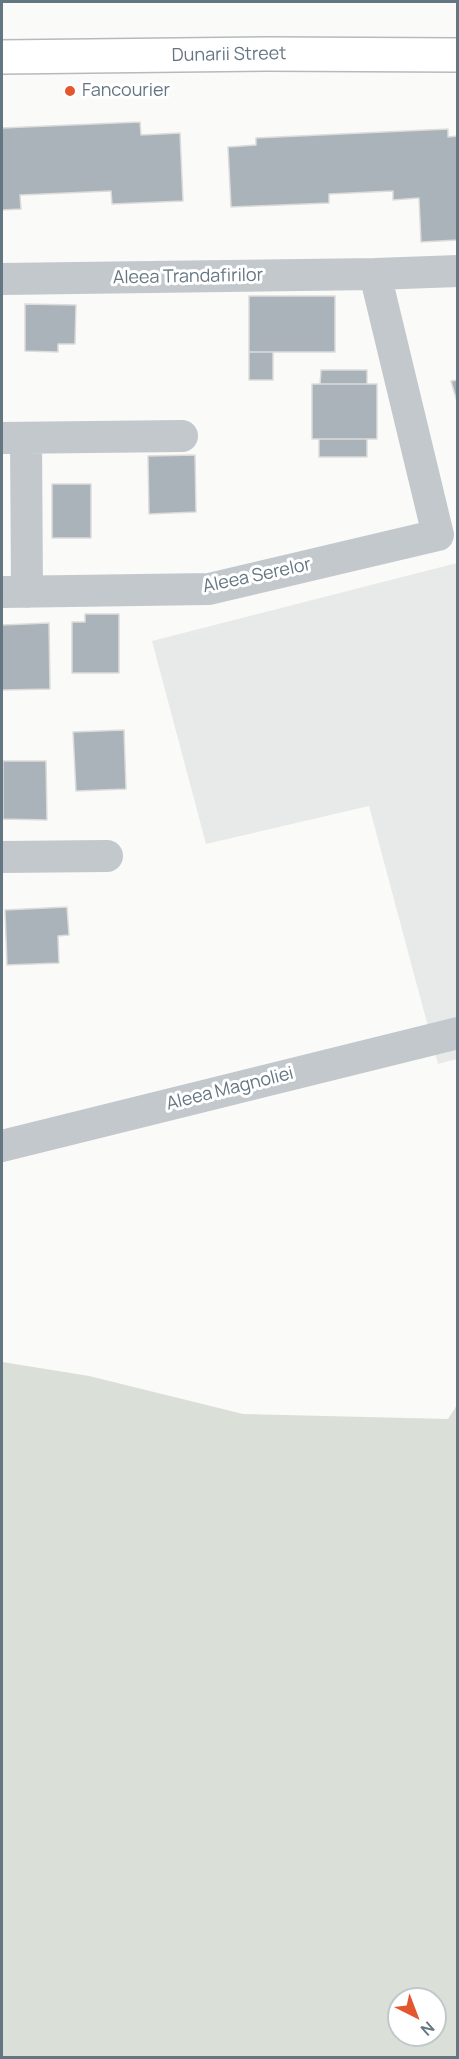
<!DOCTYPE html>
<style>
body{margin:0}
#map{position:relative;width:459px;height:2059px;overflow:hidden;background:#fafaf8;font-family:Manrope,sans-serif}
canvas{display:block}
.frame{position:absolute;inset:0;border:3px solid #657683;pointer-events:none}
.north{position:absolute;left:387px;top:1987px;width:60px;height:60px;box-sizing:border-box;background:#fff;border:2px solid #c1c8cd;border-radius:50%;rotate:138deg;font-size:16px;font-weight:700;line-height:24px;text-align:center;color:#657683}
.north::after{content:'';display:block;margin:auto;width:21px;height:27px;background:#e4572e;clip-path:polygon(50% 0,100% 100%,50% 72%,0 100%)}
</style>
<div id="map">
<canvas width="459" height="2059"></canvas>
<div class="frame"></div>
<div class="north">N</div>
</div>
<script>
const c = document.querySelector('canvas').getContext('2d');
c.lineJoin = 'round';
function paint(path, color) { c.fillStyle = color; c.fill(path, 'evenodd'); }
const toPath = rows => new Path2D(rows.map(r => 'M' + r).join(''));
function strokePath(path, color, width, dash) { c.strokeStyle = color; c.lineWidth = width; c.lineCap = dash ? 'butt' : 'round'; c.setLineDash(dash || []); c.stroke(path); }
function write(font, color, halo, rows, align = 'center') {
  c.font = font + ' Manrope,sans-serif'; c.lineWidth = 6; c.setLineDash([]); c.textBaseline = 'middle'; c.strokeStyle = halo; c.fillStyle = color; for (const [text, x, y, turn = 0] of rows) {
    c.save(); c.translate(x, y); c.rotate((+turn || 0) * Math.PI / 180); c.textAlign = isNaN(turn) ? turn : align; if (halo) c.strokeText(text, 0, 0); c.fillText(text, 0, 0); c.restore();
  }
}
paint(toPath([
 [457,563,457,1059,438,1064,369,806,206,844,152,641]
]), '#e8e9e9');
paint(toPath([
 [2,1362,89,1376,243,1414,448,1419,457,1405,457,2057,2,2057],
 [399,1999,435,1999,435,2035,399,2035]
]), '#dadfd7');
const building = toPath([
 [140,122,141,135,180,133,183,201,112,204,111,191,20,195,21,209,2,210,2,128,140,122],
 [448,129,448,137,458,136,458,240,421,242,419,198,393,200,393,191,329,194,329,203,231,207,228,147,256,145,256,138,448,129],
 [249,296,335,296,335,352,249,352,249,296],
 [25,304,76,305,75,344,58,344,58,352,25,351,25,304],
 [249,352,273,352,273,380,249,380,249,352],
 [321,370,367,370,367,384,320,384,321,370],
 [458,380,458,405,451,381,458,380],
 [312,384,377,384,377,439,312,439,312,384],
 [319,439,367,439,367,457,319,457,319,439],
 [195,455,196,512,149,514,148,456,195,455],
 [52,484,91,484,91,538,52,538,52,484],
 [85,614,119,614,119,673,72,673,72,622,85,622,85,614],
 [49,623,50,689,2,690,2,625,49,623],
 [124,730,126,789,76,791,73,732,124,730],
 [3,761,46,761,47,820,3,819,3,761],
 [67,907,69,935,58,936,59,963,7,965,5,910,67,907]
]);
paint(building, '#aab3b9');
strokePath(building, '#dcdcda', 1.5);
const major = toPath([
 [2,57,266,54,458,55]
]);
strokePath(major, '#b5babe', 36);
strokePath(toPath([
 [2,279,375,274,458,271],
 [2,438,182,436],
 [26,438,27,592],
 [2,592,209,589,438,535,375,274],
 [2,857,107,856],
 [2,1146,458,1033]
]), '#c3c8cc', 32);
strokePath(major, '#fff', 33);
for (const [x, y, r, color] of [
 [70,91,6,"#e4572e"]
]) { const dot = new Path2D(); dot.arc(x, y, r, 0, 2 * Math.PI); c.fillStyle = color; c.fill(dot); strokePath(dot, '#fff', 2); }
write('18px', '#657683', '#fff', [
 ["Dunarii Street",229,55,-1],
 ["Aleea Trandafirilor",188,277,-1],
 ["Aleea Serelor",257,576,-12],
 ["Aleea Magnoliei",230,1089,-14]
]);
write('18px', '#657683', '#fff', [
 ["Fancourier",82,91]
], 'left');
</script>
